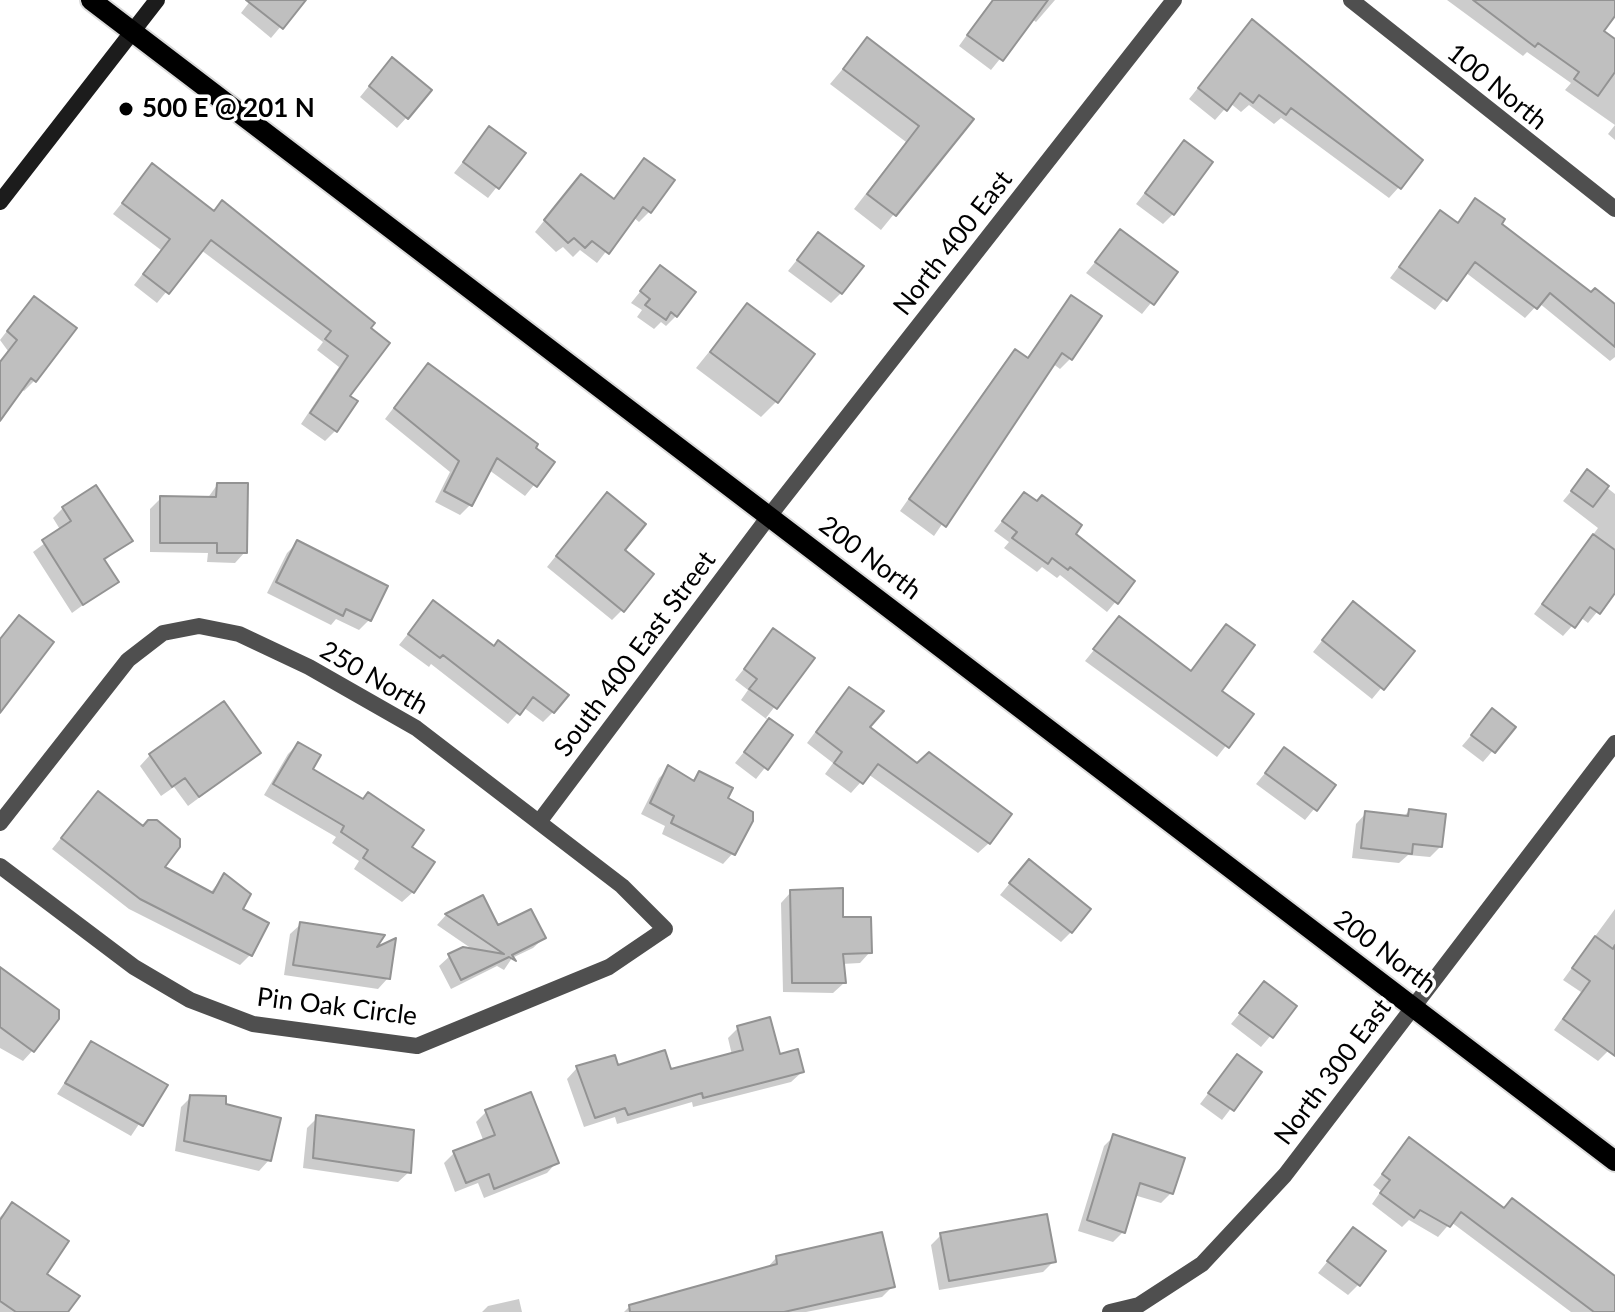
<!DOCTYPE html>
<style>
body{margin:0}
canvas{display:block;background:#fff}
</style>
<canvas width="1615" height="1312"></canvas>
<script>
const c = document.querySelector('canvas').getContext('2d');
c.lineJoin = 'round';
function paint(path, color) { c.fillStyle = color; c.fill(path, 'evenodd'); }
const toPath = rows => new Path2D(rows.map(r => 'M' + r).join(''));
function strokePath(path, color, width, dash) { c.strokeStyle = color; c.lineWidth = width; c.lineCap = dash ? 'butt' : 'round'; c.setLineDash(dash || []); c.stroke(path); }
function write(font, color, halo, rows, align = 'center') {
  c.font = font + ' Lato,sans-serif'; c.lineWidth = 7; c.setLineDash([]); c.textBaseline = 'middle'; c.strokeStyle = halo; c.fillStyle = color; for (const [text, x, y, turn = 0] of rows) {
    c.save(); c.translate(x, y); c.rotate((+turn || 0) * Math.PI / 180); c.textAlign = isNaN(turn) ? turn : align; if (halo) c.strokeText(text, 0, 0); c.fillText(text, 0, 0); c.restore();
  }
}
paint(toPath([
 [251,0,303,0,271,38,241,13],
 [992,0,1055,0,1036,22,1032,19,991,70,959,46],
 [1447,0,1615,0,1615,13,1601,31,1615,41,1615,125,1565,90,1571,83,1527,52,1523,56],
 [1252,21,1399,187,1389,198,1281,118,1274,124,1249,105,1241,112,1230,103,1215,120,1189,99],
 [868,39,971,119,881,230,854,209,906,142,830,84],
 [382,70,407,117,397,128,360,97],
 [1615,125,1615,140,1608,134],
 [489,129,523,154,488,198,454,173],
 [1184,142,1173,214,1163,224,1136,204],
 [644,161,650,211,639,222,633,217,597,263,580,250,573,257,563,247,556,252,535,232,571,187,612,201],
 [152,166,372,323,336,430,325,441,301,424,339,367,317,350,323,342,201,250,157,303,134,285,161,250,113,214],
 [1476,201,1499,224,1591,294,1615,307,1615,357,1610,361,1539,303,1525,318,1465,272,1435,310,1390,278,1440,212,1456,224],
 [1120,232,1175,273,1142,314,1086,273],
 [818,234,841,293,831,303,788,271],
 [660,267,676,316,666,326,661,322,654,329,637,317,642,310,631,303],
 [1071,298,1070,359,1060,369,1052,363,934,536,900,511,1005,362,1015,352,1026,359],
 [747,305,777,401,761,417,696,368],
 [24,309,74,329,34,381,24,391,21,389,0,417,0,363,8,351,0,340],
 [418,376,552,463,525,496,489,470,471,504,460,515,435,502,450,472,385,419],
 [1587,472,1615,494,1615,590,1588,623,1580,617,1563,636,1534,614,1598,528,1563,501],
 [217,485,245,552,235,563,207,562,208,553,150,552,150,509,161,498,207,499],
 [1024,494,1132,582,1107,612,1060,575,1057,578,1042,567,1037,572,1004,548,1009,542,994,531],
 [597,505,622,551,622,610,612,620,547,567],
 [63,508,130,540,103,562,116,581,72,613,33,552,61,531,53,518],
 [297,543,369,620,359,630,336,619,331,625,267,593,287,553],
 [433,603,493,648,566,695,553,712,543,722,523,707,508,724,431,664,429,667,399,645],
 [1343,614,1412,651,1372,699,1313,652],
 [1119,619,1189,673,1226,626,1219,691,1251,714,1217,757,1085,661],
 [774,631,812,658,766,718,790,736,756,779,735,763,769,721,741,700,748,690,735,680],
 [839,700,989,843,978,853,868,774,851,793,825,774,833,763,807,743],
 [1492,711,1513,727,1483,762,1462,746],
 [298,744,310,770,410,847,413,892,402,902,354,869,359,861,332,843,336,837,264,795,288,754],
 [1284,750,1333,786,1305,820,1256,784],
 [259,753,188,806,174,787,161,796,140,766,150,755],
 [669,768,691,782,699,773,726,799,733,853,723,864,662,834,665,826,641,814,659,778],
 [98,793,143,828,162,868,210,893,224,876,240,910,250,955,240,965,129,909,52,849],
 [1409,811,1440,847,1430,857,1408,855,1399,863,1352,858,1356,824,1366,813,1403,817],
 [1019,872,1071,932,1061,942,1000,895],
 [791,892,841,919,870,952,860,963,842,964,844,983,833,993,783,992,781,903],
 [482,898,497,928,544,938,533,948,512,958,504,970,497,966,451,989,439,966,450,956,475,951,437,925,446,915],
 [1615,909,1615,1055,1609,1050,1598,1061,1554,1030,1581,992,1563,980],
 [301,924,388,978,378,989,284,975,290,934],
 [0,969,33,1050,23,1061,0,1048],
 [1264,984,1295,1007,1261,1047,1231,1024],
 [738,1028,802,1072,791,1082,693,1107,692,1102,617,1124,615,1117,584,1127,567,1079,577,1068,670,1071,732,1055,728,1038],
 [91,1043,165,1085,131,1136,57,1094],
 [1237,1056,1259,1072,1222,1120,1200,1104],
 [191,1097,224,1105,269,1160,259,1171,175,1151,181,1107],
 [486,1112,557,1162,547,1173,484,1198,478,1183,455,1192,444,1163,454,1153,484,1142,476,1122],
 [317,1118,409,1172,398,1182,303,1168,307,1128],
 [1114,1136,1171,1193,1161,1203,1134,1195,1123,1232,1113,1242,1078,1231,1104,1146],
 [1409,1140,1503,1210,1615,1278,1615,1312,1571,1312,1451,1222,1438,1237,1409,1220,1402,1227,1372,1204,1381,1191,1373,1185],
 [12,1205,44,1275,64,1312,0,1312,0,1217],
 [1354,1229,1358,1285,1348,1295,1318,1273],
 [941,1235,1054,1261,1043,1272,939,1290,931,1245],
 [776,1258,892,1287,882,1297,806,1312,624,1312,628,1308,766,1269],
 [519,1299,522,1312,482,1312,488,1306]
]), '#0003');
const building = toPath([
 [246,0,306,0,283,29,246,0],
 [993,0,1048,0,1003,61,967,35,993,0],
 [1473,0,1615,0,1615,16,1604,31,1615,39,1615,72,1598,96,1574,79,1579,72,1538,43,1535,47,1473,0],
 [1252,19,1423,160,1401,189,1291,108,1286,115,1259,95,1253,103,1240,93,1227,111,1198,88,1252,19],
 [867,37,974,119,896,216,867,194,919,126,843,69,867,37],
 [392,57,432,90,408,119,369,86,392,57],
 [489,126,526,153,499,189,463,162,489,126],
 [1184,140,1213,162,1174,215,1145,193,1184,140],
 [644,158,675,180,651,213,643,207,609,254,592,241,585,248,574,238,568,243,544,220,581,174,614,199,644,158],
 [152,163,214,211,222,200,375,323,371,328,390,343,350,396,358,401,337,432,310,413,348,356,325,339,331,331,211,240,169,294,143,274,170,239,122,203,152,163],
 [1475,198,1505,219,1502,224,1591,292,1595,288,1615,304,1615,347,1550,293,1537,309,1475,262,1447,301,1399,267,1440,210,1458,223,1475,198],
 [1120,229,1178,272,1154,305,1095,262,1120,229],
 [818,232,864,266,842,294,797,260,818,232],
 [660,265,696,292,677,317,671,312,666,320,645,305,650,299,640,291,660,265],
 [1071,295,1102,316,1072,360,1062,353,946,527,909,499,1015,349,1028,358,1071,295],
 [34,296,77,328,36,382,31,378,0,421,0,362,17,340,7,331,34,296],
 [747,303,815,354,778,403,710,352,747,303],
 [428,363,538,444,536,448,555,462,537,487,497,458,472,506,444,491,459,461,394,408,428,363],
 [1587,469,1609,486,1593,507,1571,491,1587,469],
 [217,483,248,483,247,553,217,553,217,543,160,543,160,496,216,497,217,483],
 [96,485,133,541,104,559,119,582,83,605,42,540,71,521,62,507,96,485],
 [607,492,646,524,625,550,654,574,624,612,556,556,607,492],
 [1024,492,1037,501,1042,495,1082,525,1076,534,1135,581,1118,604,1070,567,1068,570,1052,558,1048,564,1012,538,1017,532,1002,521,1024,492],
 [1593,534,1615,550,1615,593,1600,614,1590,607,1575,628,1542,604,1593,534],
 [297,540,388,586,371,621,346,609,343,616,276,582,297,540],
 [433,600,494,646,498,640,569,695,554,713,533,697,520,715,443,655,440,658,408,634,433,600],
 [1353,601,1415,651,1384,690,1322,640,1353,601],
 [19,615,54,642,0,713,0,639,19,615],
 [1119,616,1191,671,1226,624,1255,645,1222,691,1254,714,1229,748,1093,649,1119,616],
 [773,628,815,658,777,709,749,689,757,679,744,669,773,628],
 [849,687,884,711,870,727,917,763,929,752,1012,814,990,844,878,764,863,784,834,763,842,752,816,732,849,687],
 [224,701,261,753,199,797,185,778,172,787,149,754,224,701],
 [1492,708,1516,727,1495,753,1471,735,1492,708],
 [769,718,793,735,768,770,744,752,769,718],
 [298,742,321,755,313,769,363,799,368,792,424,830,412,847,435,862,414,893,363,858,368,850,341,832,344,826,273,784,298,742],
 [1284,747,1336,785,1317,811,1265,773,1284,747],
 [668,765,694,781,699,771,733,788,728,798,753,812,753,821,735,855,671,823,674,816,650,803,668,765],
 [98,791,143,826,148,820,157,820,180,839,180,847,165,867,213,893,224,873,251,894,243,909,269,923,252,956,140,899,61,838,98,791],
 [1409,809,1446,814,1442,847,1413,844,1412,854,1361,848,1365,811,1408,816,1409,809],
 [1029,859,1091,909,1072,933,1009,883,1029,859],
 [843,888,843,917,871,917,872,953,843,954,846,983,792,983,790,890,843,888],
 [483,895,498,925,531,909,546,938,512,955,516,961,509,957,461,980,448,954,463,947,504,954,445,914,483,895],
 [300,922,385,935,377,947,396,938,390,979,293,965,300,922],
 [1595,936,1613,949,1615,945,1615,1056,1563,1019,1590,981,1572,968,1595,936],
 [0,967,59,1010,59,1019,34,1052,0,1027,0,967],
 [1264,981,1297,1006,1273,1038,1239,1013,1264,981],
 [770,1017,780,1054,798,1049,804,1072,703,1098,702,1093,628,1115,625,1108,595,1118,576,1066,615,1055,618,1065,665,1050,671,1069,743,1050,737,1026,770,1017],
 [91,1041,168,1085,143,1126,65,1083,91,1041],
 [1237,1054,1262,1072,1234,1111,1208,1093,1237,1054],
 [531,1092,559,1163,494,1189,489,1174,466,1183,453,1151,495,1135,485,1110,531,1092],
 [190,1095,226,1096,226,1104,281,1118,271,1161,184,1141,190,1095],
 [316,1115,414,1130,411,1173,313,1158,316,1115],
 [1113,1134,1185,1158,1173,1194,1140,1183,1125,1233,1087,1220,1113,1134],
 [1409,1137,1504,1208,1512,1198,1615,1276,1615,1312,1594,1312,1461,1212,1450,1227,1420,1210,1414,1218,1380,1193,1390,1180,1382,1174,1409,1137],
 [12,1202,69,1241,47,1274,80,1296,68,1312,16,1312,0,1301,0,1220,12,1202],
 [1047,1214,1056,1262,949,1281,940,1233,1047,1214],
 [1353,1227,1386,1251,1360,1286,1327,1261,1353,1227],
 [882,1232,895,1287,784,1312,630,1312,629,1305,777,1264,776,1256,882,1232]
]);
paint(building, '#bfbfbf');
strokePath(building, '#939393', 2);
const primary = toPath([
 [91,0,1615,1161]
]);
strokePath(primary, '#dbdbdb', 24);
strokePath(toPath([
 [1351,0,1615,209],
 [539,822,770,515,1174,0],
 [0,823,128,660,163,633,199,626,239,634,309,667,416,728,622,886,665,929,609,967,417,1046,253,1024,190,1000,134,967,0,866],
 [1110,1312,1139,1305,1202,1264,1285,1175,1615,743]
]), '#4f4f4f', 16);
strokePath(toPath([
 [0,202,157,0]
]), '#1c1c1c', 16);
strokePath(primary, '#000', 20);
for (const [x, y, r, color] of [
 [126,109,8,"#000"]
]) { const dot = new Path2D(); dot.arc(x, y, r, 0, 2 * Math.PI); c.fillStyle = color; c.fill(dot); strokePath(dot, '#fff', 3); }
write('26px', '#000', '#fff', [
 ["100 North",1497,87,39],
 ["North 400 East",953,243,-52],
 ["200 North",870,558,37],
 ["South 400 East Street",635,654,-53],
 ["250 North",374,678,30],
 ["200 North",1385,952,37],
 ["Pin Oak Circle",337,1007,7],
 ["North 300 East",1333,1072,-53]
]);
write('bold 26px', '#000', '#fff', [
 ["500 E @ 201 N",142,109]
], 'left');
</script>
